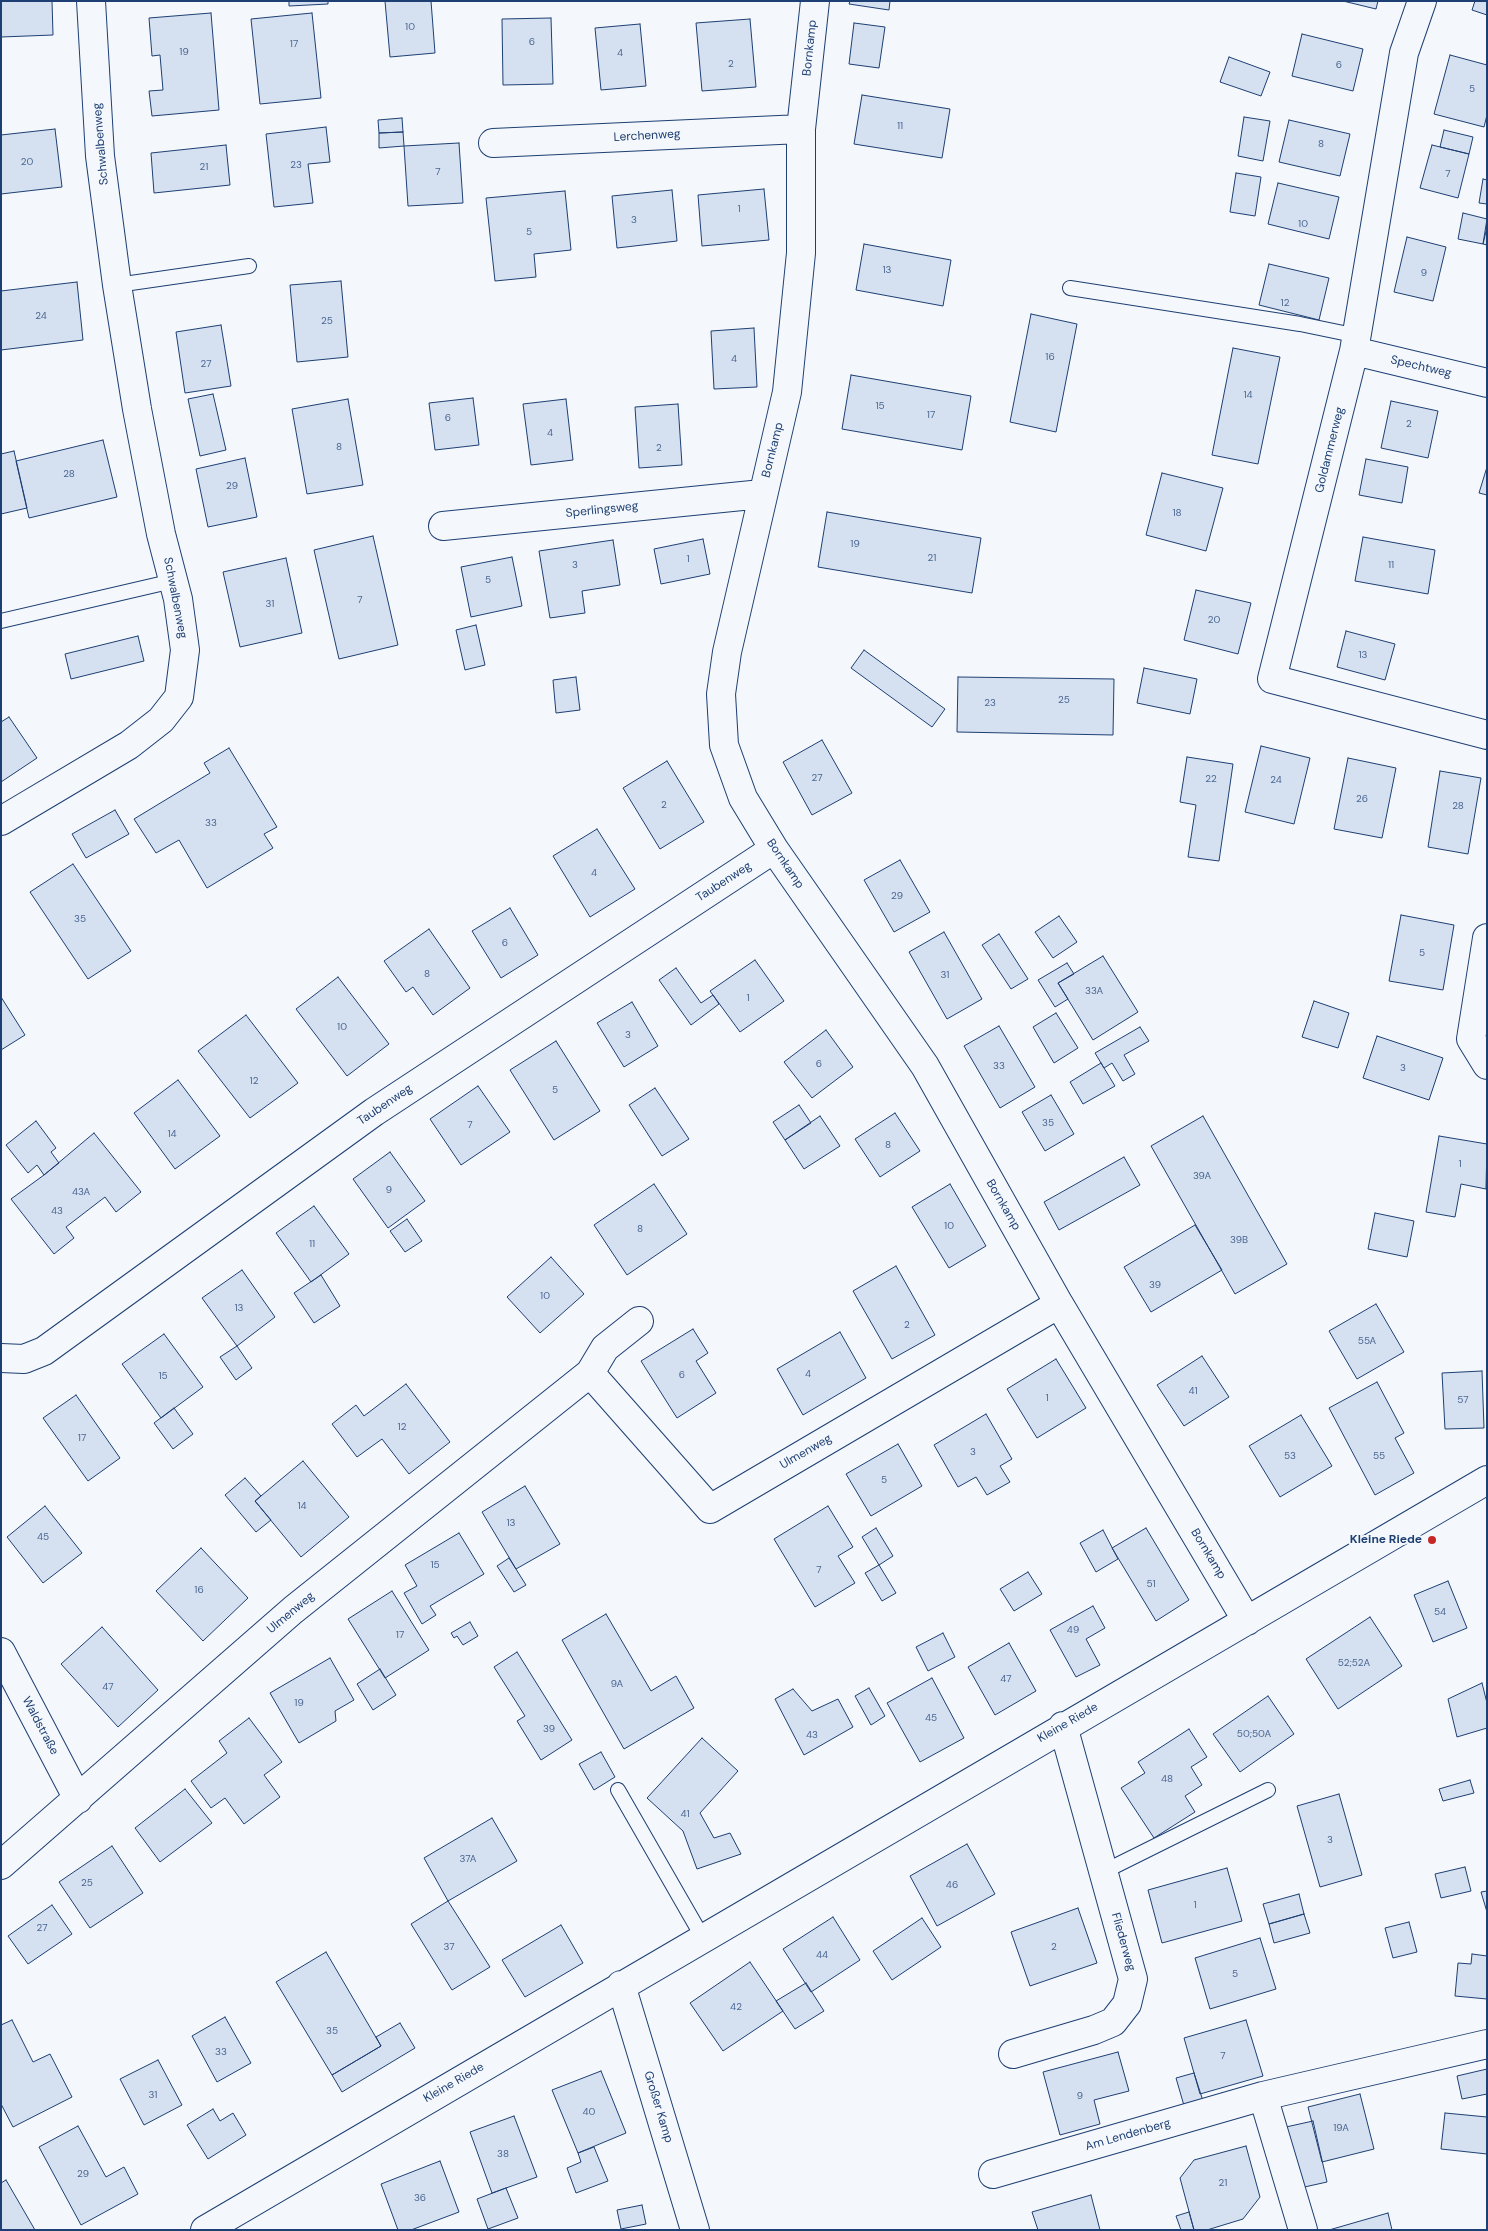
<!DOCTYPE html>
<meta charset="utf-8">
<style>
body{margin:0}
#map{position:relative;width:1488px;height:2231px;overflow:hidden;background:#f4f7fb;font-family:"DM Sans",sans-serif}
canvas{display:block}
.frame{position:absolute;inset:0;border:2px solid #1d3f73;pointer-events:none}
</style>
<div id="map">
<canvas width="1488" height="2231"></canvas>
<div class="frame"></div>
</div>
<script>
const c = document.querySelector('canvas').getContext('2d');
c.lineJoin = 'round';
function paint(path, color) { c.fillStyle = color; c.fill(path, 'evenodd'); }
const toPath = rows => new Path2D(rows.map(r => 'M' + r).join(''));
function strokePath(path, color, width, dash) { c.strokeStyle = color; c.lineWidth = width; c.lineCap = dash ? 'butt' : 'round'; c.setLineDash(dash || []); c.stroke(path); }
function write(font, color, halo, rows, align = 'center') {
  c.font = font + ' "DM Sans",sans-serif'; c.lineWidth = 4; c.setLineDash([]); c.textBaseline = 'middle'; c.strokeStyle = halo; c.fillStyle = color; for (const [text, x, y, turn = 0] of rows) {
    c.save(); c.translate(x, y); c.rotate((+turn || 0) * Math.PI / 180); c.textAlign = isNaN(turn) ? turn : align; if (halo) c.strokeText(text, 0, 0); c.fillText(text, 0, 0); c.restore();
  }
}
const building = toPath([
 [1,1,52,1,53,35,1,37,1,1],
 [289,1,328,1,328,4,289,6,289,1],
 [385,1,431,1,435,53,390,57,385,1],
 [850,1,890,1,889,10,849,4,850,1],
 [1343,1,1378,1,1376,9,1343,1],
 [1475,1,1487,1,1487,15,1472,10,1475,1],
 [211,13,219,110,152,116,149,91,163,90,160,55,152,56,149,18,211,13],
 [312,13,321,98,260,104,251,19,312,13],
 [551,18,553,84,503,85,502,19,551,18],
 [750,19,756,87,702,91,696,23,750,19],
 [854,23,885,27,879,68,849,64,854,23],
 [640,24,646,86,601,90,595,28,640,24],
 [1302,34,1363,49,1353,91,1292,76,1302,34],
 [1450,55,1487,65,1487,115,1484,127,1434,114,1450,55],
 [1229,57,1270,72,1261,96,1220,82,1229,57],
 [862,95,950,109,942,158,854,144,862,95],
 [1244,117,1270,121,1263,161,1238,156,1244,117],
 [402,118,403,132,379,133,378,120,402,118],
 [1289,120,1350,134,1340,176,1279,162,1289,120],
 [326,127,330,162,308,164,313,203,274,207,266,134,326,127],
 [55,129,62,187,1,194,1,135,55,129],
 [1444,130,1473,137,1469,154,1440,147,1444,130],
 [403,132,404,146,379,148,379,133,403,132],
 [459,143,463,203,408,206,404,146,459,143],
 [226,145,230,185,154,193,151,153,226,145],
 [1432,145,1469,154,1458,198,1420,188,1432,145],
 [1236,173,1261,177,1255,216,1230,212,1236,173],
 [1483,179,1487,180,1487,204,1479,203,1483,179],
 [1278,183,1339,197,1329,239,1268,224,1278,183],
 [764,189,769,240,702,246,698,195,764,189],
 [672,190,677,241,617,248,612,196,672,190],
 [565,191,571,250,534,254,536,277,495,281,486,198,565,191],
 [1463,213,1487,219,1483,244,1458,239,1463,213],
 [1487,227,1487,245,1483,244,1487,227],
 [1407,237,1446,247,1433,301,1394,292,1407,237],
 [864,244,951,260,943,306,856,290,864,244],
 [1269,264,1329,278,1319,320,1259,305,1269,264],
 [341,281,348,357,297,362,290,285,341,281],
 [77,282,83,340,1,350,1,291,77,282],
 [1031,314,1077,324,1056,432,1010,422,1031,314],
 [221,325,231,386,185,393,176,332,221,325],
 [754,328,757,387,714,389,711,331,754,328],
 [1233,348,1280,357,1258,464,1212,455,1233,348],
 [851,375,971,396,962,450,842,429,851,375],
 [213,394,226,450,200,456,188,399,213,394],
 [473,398,479,445,435,450,429,403,473,398],
 [348,399,363,485,307,494,292,409,348,399],
 [566,399,573,460,531,465,523,404,566,399],
 [1391,401,1438,411,1428,458,1381,448,1391,401],
 [678,404,682,465,639,468,635,407,678,404],
 [103,440,117,497,29,518,16,461,103,440],
 [14,451,27,508,1,514,1,454,14,451],
 [245,458,257,517,208,527,196,469,245,458],
 [1366,459,1408,467,1402,503,1359,495,1366,459],
 [1487,467,1487,495,1479,493,1487,467],
 [1162,473,1223,488,1206,551,1146,535,1162,473],
 [827,512,981,538,972,593,818,567,827,512],
 [373,536,398,645,339,659,314,550,373,536],
 [1363,537,1435,550,1428,594,1355,581,1363,537],
 [703,539,710,574,661,584,654,549,703,539],
 [613,540,620,585,582,591,585,613,550,618,539,551,613,540],
 [512,557,522,606,471,617,461,567,512,557],
 [286,558,302,633,240,647,223,572,286,558],
 [1196,590,1251,603,1238,654,1184,640,1196,590],
 [476,625,485,665,465,670,456,630,476,625],
 [1346,631,1395,644,1385,680,1337,667,1346,631],
 [138,636,144,661,71,679,65,654,138,636],
 [864,650,945,709,932,727,851,668,864,650],
 [1144,668,1197,679,1190,714,1137,703,1144,668],
 [576,677,580,710,556,713,553,680,576,677],
 [958,677,1114,679,1113,735,957,732,958,677],
 [9,717,37,758,1,782,1,722,9,717],
 [822,740,852,793,812,815,783,762,822,740],
 [1261,746,1310,758,1294,824,1245,812,1261,746],
 [229,748,277,827,264,834,273,848,207,888,179,840,156,853,134,819,210,773,204,763,229,748],
 [1187,757,1233,764,1219,861,1188,857,1196,805,1180,802,1187,757],
 [1348,758,1396,768,1382,838,1334,829,1348,758],
 [667,761,704,822,660,849,623,788,667,761],
 [1440,771,1481,778,1468,854,1428,847,1440,771],
 [115,810,129,834,86,858,72,834,115,810],
 [597,829,635,889,590,917,553,856,597,829],
 [900,860,930,912,894,932,864,880,900,860],
 [73,864,131,951,88,979,30,892,73,864],
 [510,908,538,955,501,978,472,931,510,908],
 [1401,915,1454,925,1443,990,1389,981,1401,915],
 [1059,916,1077,942,1053,958,1035,932,1059,916],
 [429,929,470,988,433,1015,413,987,406,992,384,961,429,929],
 [944,932,982,999,947,1019,909,952,944,932],
 [999,934,1028,979,1011,989,982,945,999,934],
 [1103,956,1138,1012,1093,1040,1058,983,1103,956],
 [755,960,784,1001,740,1032,710,991,755,960],
 [1067,963,1074,974,1058,983,1068,999,1055,1007,1038,980,1067,963],
 [676,968,701,1003,713,995,719,1004,691,1025,659,980,676,968],
 [338,977,389,1044,347,1076,296,1009,338,977],
 [1,997,25,1035,1,1050,1,997],
 [1314,1001,1349,1013,1338,1048,1302,1037,1314,1001],
 [632,1002,658,1046,624,1067,597,1023,632,1002],
 [1056,1013,1078,1048,1054,1063,1033,1027,1056,1013],
 [246,1015,298,1083,250,1118,198,1051,246,1015],
 [999,1026,1035,1087,1000,1108,964,1046,999,1026],
 [1140,1027,1149,1041,1124,1055,1135,1074,1123,1081,1112,1063,1104,1068,1095,1053,1140,1027],
 [826,1030,853,1067,812,1098,784,1062,826,1030],
 [1377,1036,1443,1058,1429,1100,1363,1078,1377,1036],
 [556,1041,600,1111,554,1140,510,1070,556,1041],
 [1101,1063,1115,1086,1083,1104,1070,1082,1101,1063],
 [178,1080,220,1136,175,1169,134,1113,178,1080],
 [478,1086,510,1132,461,1165,430,1119,478,1086],
 [655,1088,689,1139,662,1156,629,1105,655,1088],
 [1051,1095,1074,1134,1045,1151,1022,1112,1051,1095],
 [799,1105,811,1123,785,1140,773,1122,799,1105],
 [895,1113,920,1151,880,1177,855,1139,895,1113],
 [820,1116,840,1146,804,1169,785,1140,820,1116],
 [1203,1116,1287,1264,1235,1294,1151,1146,1203,1116],
 [36,1121,56,1148,51,1152,59,1163,44,1175,37,1165,28,1173,6,1145,36,1121],
 [94,1133,141,1192,116,1212,105,1197,66,1227,74,1238,54,1254,11,1199,44,1175,94,1133],
 [1439,1136,1487,1144,1486,1189,1461,1184,1455,1217,1426,1212,1439,1136],
 [390,1152,425,1201,388,1228,353,1179,390,1152],
 [1124,1157,1140,1185,1059,1230,1044,1202,1124,1157],
 [654,1184,687,1234,627,1275,594,1225,654,1184],
 [950,1184,986,1246,949,1268,912,1207,950,1184],
 [314,1206,349,1254,311,1282,276,1233,314,1206],
 [1375,1213,1414,1221,1407,1257,1368,1249,1375,1213],
 [407,1219,422,1241,405,1252,390,1231,407,1219],
 [1195,1225,1222,1270,1151,1312,1124,1267,1195,1225],
 [551,1257,584,1294,540,1333,507,1297,551,1257],
 [896,1266,935,1335,892,1359,853,1291,896,1266],
 [242,1270,275,1317,237,1346,202,1298,242,1270],
 [321,1275,340,1306,314,1323,294,1293,321,1275],
 [1376,1304,1404,1352,1357,1379,1329,1331,1376,1304],
 [693,1329,708,1353,696,1361,716,1393,677,1418,641,1361,693,1329],
 [840,1332,866,1378,803,1415,777,1369,840,1332],
 [164,1334,203,1387,161,1418,122,1364,164,1334],
 [237,1346,252,1368,236,1380,220,1357,237,1346],
 [1202,1356,1229,1397,1184,1426,1157,1385,1202,1356],
 [1056,1359,1086,1408,1037,1438,1007,1389,1056,1359],
 [1482,1371,1484,1428,1445,1429,1442,1373,1482,1371],
 [1377,1382,1404,1433,1395,1438,1414,1473,1375,1495,1329,1408,1377,1382],
 [406,1384,450,1442,409,1474,382,1439,357,1457,332,1424,356,1405,364,1416,406,1384],
 [76,1395,120,1458,88,1481,43,1418,76,1395],
 [174,1408,193,1434,173,1449,154,1423,174,1408],
 [986,1414,1012,1459,1000,1466,1010,1482,987,1495,976,1477,958,1487,934,1445,986,1414],
 [1301,1415,1332,1466,1280,1497,1249,1446,1301,1415],
 [898,1444,922,1486,871,1516,846,1474,898,1444],
 [303,1461,349,1517,301,1557,255,1501,303,1461],
 [245,1478,261,1496,255,1501,271,1520,256,1532,225,1495,245,1478],
 [525,1486,560,1544,516,1569,482,1512,525,1486],
 [45,1506,82,1553,43,1583,7,1537,45,1506],
 [828,1506,853,1547,838,1556,855,1583,815,1607,774,1539,828,1506],
 [876,1528,893,1556,879,1565,862,1537,876,1528],
 [1146,1528,1189,1600,1156,1621,1112,1548,1146,1528],
 [1103,1530,1118,1559,1096,1572,1080,1543,1103,1530],
 [459,1533,484,1574,430,1606,436,1615,422,1624,404,1593,417,1586,405,1565,459,1533],
 [201,1548,248,1598,203,1641,156,1591,201,1548],
 [509,1558,526,1585,514,1592,497,1566,509,1558],
 [879,1565,896,1593,882,1601,865,1573,879,1565],
 [1028,1572,1042,1594,1014,1611,1000,1589,1028,1572],
 [1448,1581,1467,1628,1433,1642,1414,1595,1448,1581],
 [392,1591,429,1650,385,1678,348,1619,392,1591],
 [1093,1606,1105,1628,1086,1639,1100,1665,1076,1677,1050,1630,1093,1606],
 [606,1614,651,1691,676,1676,694,1708,624,1749,562,1640,606,1614],
 [1370,1617,1402,1666,1338,1709,1306,1659,1370,1617],
 [470,1622,478,1636,463,1645,457,1636,454,1638,451,1633,470,1622],
 [102,1627,158,1690,118,1727,61,1664,102,1627],
 [943,1633,955,1657,928,1671,916,1647,943,1633],
 [1009,1643,1036,1691,995,1715,968,1667,1009,1643],
 [517,1652,572,1740,541,1760,517,1721,525,1716,494,1667,517,1652],
 [330,1658,354,1700,335,1711,336,1721,299,1743,270,1693,330,1658],
 [380,1669,396,1695,373,1710,357,1684,380,1669],
 [932,1678,964,1738,920,1762,887,1703,932,1678],
 [1482,1683,1487,1703,1487,1728,1457,1737,1448,1699,1482,1683],
 [869,1688,885,1716,871,1725,855,1696,869,1688],
 [793,1689,812,1711,838,1699,853,1727,804,1755,775,1699,793,1689],
 [1268,1696,1294,1734,1240,1772,1213,1734,1268,1696],
 [249,1718,282,1762,264,1775,280,1797,244,1824,225,1798,211,1808,191,1781,227,1753,219,1741,249,1718],
 [1189,1729,1207,1757,1191,1767,1202,1785,1185,1796,1195,1812,1154,1838,1121,1788,1145,1773,1138,1762,1189,1729],
 [702,1738,738,1771,700,1813,714,1838,730,1833,741,1854,697,1869,683,1831,647,1798,702,1738],
 [601,1752,615,1777,594,1790,579,1764,601,1752],
 [1470,1780,1474,1793,1443,1801,1439,1789,1470,1780],
 [185,1789,212,1823,160,1862,135,1828,185,1789],
 [1339,1794,1362,1875,1320,1887,1297,1806,1339,1794],
 [492,1818,517,1861,448,1901,424,1858,492,1818],
 [967,1844,995,1894,937,1926,910,1876,967,1844],
 [112,1846,143,1893,90,1928,59,1882,112,1846],
 [1465,1867,1471,1891,1441,1898,1435,1874,1465,1867],
 [1227,1868,1242,1921,1162,1943,1148,1890,1227,1868],
 [1487,1891,1487,1912,1481,1892,1487,1891],
 [1299,1894,1304,1914,1269,1924,1263,1904,1299,1894],
 [448,1901,490,1967,452,1990,411,1924,448,1901],
 [52,1905,72,1934,28,1964,8,1936,52,1905],
 [1078,1908,1097,1963,1030,1986,1011,1932,1078,1908],
 [1304,1914,1310,1933,1274,1943,1269,1924,1304,1914],
 [833,1917,860,1960,811,1992,783,1949,833,1917],
 [922,1918,941,1947,892,1980,873,1951,922,1918],
 [1409,1922,1417,1952,1393,1958,1385,1928,1409,1922],
 [561,1925,583,1963,525,1997,502,1960,561,1925],
 [1260,1938,1276,1989,1210,2009,1195,1958,1260,1938],
 [326,1952,381,2046,332,2075,276,1982,326,1952],
 [1472,1954,1487,1956,1487,1999,1455,1996,1458,1963,1471,1964,1472,1954],
 [750,1962,783,2011,723,2051,690,2003,750,1962],
 [806,1983,824,2011,795,2029,776,2001,806,1983],
 [225,2017,251,2063,217,2082,192,2036,225,2017],
 [12,2020,33,2062,50,2054,72,2097,13,2127,1,2104,1,2025,12,2020],
 [1246,2020,1263,2076,1200,2094,1184,2038,1246,2020],
 [400,2023,415,2048,342,2092,332,2075,381,2046,376,2037,400,2023],
 [1118,2052,1129,2091,1094,2100,1100,2124,1060,2135,1043,2072,1118,2052],
 [158,2060,182,2105,144,2125,120,2079,158,2060],
 [1487,2069,1487,2094,1462,2099,1457,2076,1487,2069],
 [601,2071,626,2133,578,2153,552,2090,601,2071],
 [1194,2073,1204,2104,1185,2109,1176,2078,1194,2073],
 [1360,2094,1374,2149,1322,2162,1308,2107,1360,2094],
 [213,2109,220,2121,233,2113,246,2135,208,2159,187,2125,213,2109],
 [1445,2113,1487,2117,1487,2154,1441,2149,1445,2113],
 [514,2116,537,2177,492,2193,470,2132,514,2116],
 [1313,2121,1327,2182,1300,2188,1286,2127,1313,2121],
 [78,2126,106,2177,124,2167,138,2194,81,2225,39,2147,78,2126],
 [1246,2146,1260,2197,1243,2219,1207,2230,1194,2230,1180,2178,1194,2160,1246,2146],
 [594,2147,608,2181,576,2193,567,2168,581,2162,578,2153,594,2147],
 [440,2161,459,2212,411,2230,398,2230,381,2184,440,2161],
 [6,2180,35,2230,1,2230,1,2183,6,2180],
 [506,2188,518,2218,488,2229,477,2199,506,2188],
 [1091,2195,1100,2230,1038,2230,1032,2212,1091,2195],
 [642,2205,646,2224,621,2229,617,2210,642,2205],
 [1189,2212,1194,2230,1181,2230,1176,2216,1189,2212],
 [1388,2213,1392,2230,1329,2230,1388,2213]
]);
paint(building, '#d5e0f0');
strokePath(building, '#1d3f73', 1);
const service = toPath([
 [117,285,249,266],
 [1070,288,1300,324,1358,336],
 [1,621,173,581],
 [618,1790,703,1938],
 [1103,1872,1268,1790]
]);
const minor = toPath([
 [815,1,801,129,801,253,787,392,727,652,721,694,724,745,743,798,774,849,925,1066,1059,1304,1247,1621],
 [1422,1,1404,53,1354,351,1272,679,1487,735],
 [493,143,801,129],
 [1354,351,1487,383],
 [443,526,762,494],
 [1,821,129,745,161,720,179,697,185,650,178,599,161,534,137,409,117,285,100,156,91,1],
 [1487,938,1471,1039,1487,1065],
 [1,1358,24,1359,44,1351,374,1112,774,849],
 [590,1373,605,1348,639,1321],
 [1,1652,78,1799],
 [1,1865,293,1610,590,1373,710,1509,1059,1304],
 [621,1985,695,2230],
 [1013,2054,1094,2030,1113,2022,1127,2004,1133,1979,1063,1726],
 [993,2174,1263,2096],
 [205,2230,1487,1480],
 [1303,2230,1263,2096,1487,2044]
]);
strokePath(service, '#1d3f73', 16);
strokePath(minor, '#1d3f73', 30);
strokePath(service, '#f4f7fb', 14);
strokePath(minor, '#f4f7fb', 28);
for (const [x, y, r, color] of [
 [1432,1540,5,"#c62828"]
]) { const dot = new Path2D(); dot.arc(x, y, r, 0, 2 * Math.PI); c.fillStyle = color; c.fill(dot); strokePath(dot, '#f4f7fb', 2); }
write('10px', '#4b6792', null, [
 ["10",410,27],
 ["6",532,42],
 ["17",294,44],
 ["19",184,52],
 ["4",620,53],
 ["2",731,64],
 ["6",1339,65],
 ["5",1472,89],
 ["11",900,126],
 ["8",1321,144],
 ["20",27,162],
 ["23",296,165],
 ["21",204,167],
 ["7",438,172],
 ["7",1448,174],
 ["1",739,209],
 ["3",634,220],
 ["10",1303,224],
 ["5",529,232],
 ["13",887,270],
 ["9",1424,273],
 ["12",1285,303],
 ["24",41,316],
 ["25",327,321],
 ["16",1050,357],
 ["4",734,359],
 ["27",206,364],
 ["14",1248,395],
 ["15",880,406],
 ["17",931,415],
 ["6",448,418],
 ["2",1409,424],
 ["4",550,433],
 ["8",339,447],
 ["2",659,448],
 ["28",69,474],
 ["29",232,486],
 ["18",1177,513],
 ["19",855,544],
 ["21",932,558],
 ["1",688,559],
 ["3",575,565],
 ["11",1391,565],
 ["5",488,580],
 ["7",360,600],
 ["31",270,604],
 ["20",1214,620],
 ["13",1363,655],
 ["25",1064,700],
 ["23",990,703],
 ["27",817,778],
 ["22",1211,779],
 ["24",1276,780],
 ["26",1362,799],
 ["2",664,805],
 ["28",1458,806],
 ["33",211,823],
 ["4",594,873],
 ["29",897,896],
 ["35",80,919],
 ["6",505,943],
 ["5",1422,953],
 ["8",427,974],
 ["31",945,975],
 ["33A",1094,991],
 ["1",748,998],
 ["10",342,1027],
 ["3",628,1035],
 ["6",819,1064],
 ["33",999,1066],
 ["3",1403,1068],
 ["12",254,1081],
 ["5",555,1090],
 ["35",1048,1123],
 ["7",470,1125],
 ["14",172,1134],
 ["8",888,1145],
 ["1",1460,1164],
 ["39A",1202,1176],
 ["9",389,1190],
 ["43A",81,1192],
 ["43",57,1211],
 ["10",949,1226],
 ["8",640,1229],
 ["39B",1239,1240],
 ["11",312,1244],
 ["39",1155,1285],
 ["10",545,1296],
 ["13",239,1308],
 ["2",907,1325],
 ["55A",1367,1341],
 ["4",808,1374],
 ["6",682,1375],
 ["15",163,1376],
 ["41",1193,1391],
 ["1",1047,1398],
 ["57",1463,1400],
 ["12",402,1427],
 ["17",82,1438],
 ["3",973,1452],
 ["53",1290,1456],
 ["55",1379,1456],
 ["5",884,1480],
 ["14",302,1506],
 ["13",511,1523],
 ["45",43,1537],
 ["15",435,1565],
 ["7",819,1570],
 ["51",1151,1584],
 ["16",199,1590],
 ["54",1440,1612],
 ["49",1073,1630],
 ["17",400,1635],
 ["52;52A",1354,1663],
 ["47",1006,1679],
 ["9A",617,1684],
 ["47",108,1687],
 ["19",299,1703],
 ["45",931,1718],
 ["39",549,1729],
 ["50;50A",1254,1734],
 ["43",812,1735],
 ["48",1167,1779],
 ["41",685,1814],
 ["3",1330,1840],
 ["37A",468,1859],
 ["25",87,1883],
 ["46",952,1885],
 ["1",1195,1905],
 ["27",42,1928],
 ["37",449,1947],
 ["2",1054,1947],
 ["44",822,1955],
 ["5",1235,1974],
 ["42",736,2007],
 ["35",332,2031],
 ["33",221,2052],
 ["7",1223,2056],
 ["31",153,2095],
 ["9",1080,2096],
 ["40",589,2112],
 ["19A",1341,2128],
 ["38",503,2154],
 ["29",83,2174],
 ["21",1223,2183],
 ["36",420,2198]
]);
write('12px', '#1d3f73', '#f4f7fb', [
 ["Bornkamp",810,48,-84],
 ["Lerchenweg",647,136,-3],
 ["Schwalbenweg",101,144,-95],
 ["Spechtweg",1421,367,13],
 ["Bornkamp",773,450,-76],
 ["Goldammerweg",1330,450,-76],
 ["Sperlingsweg",602,510,-6],
 ["Schwalbenweg",175,598,79],
 ["Bornkamp",785,864,56],
 ["Taubenweg",724,882,-33],
 ["Taubenweg",385,1105,-34],
 ["Bornkamp",1003,1205,60],
 ["Ulmenweg",806,1452,-30],
 ["Bornkamp",1208,1554,59],
 ["Ulmenweg",291,1613,-40],
 ["Kleine Riede",1068,1723,-30],
 ["Waldstraße",40,1726,62],
 ["Fliederweg",1123,1942,74],
 ["Kleine Riede",454,2083,-30],
 ["Großer Kamp",658,2107,73],
 ["Am Lendenberg",1128,2135,-16]
]);
write('bold 12px', '#1d3f73', '#f4f7fb', [
 ["Kleine Riede",1422,1540]
], 'right');
</script>
